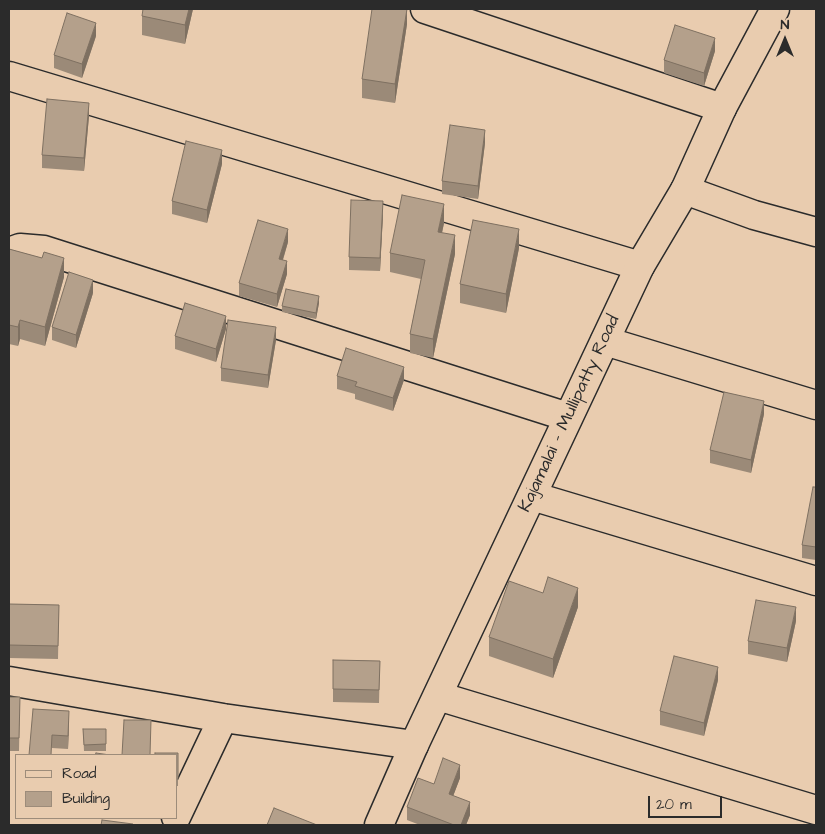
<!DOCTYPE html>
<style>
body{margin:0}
#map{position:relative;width:825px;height:834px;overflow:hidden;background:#e9ccaf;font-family:"Architects Daughter",sans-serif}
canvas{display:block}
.frame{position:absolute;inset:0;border:10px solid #2b2b2b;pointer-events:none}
.legend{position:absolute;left:15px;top:754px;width:162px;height:65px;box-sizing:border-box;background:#e9ccaf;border:1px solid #9d8c7a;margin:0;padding:6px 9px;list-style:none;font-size:15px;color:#2b2b2b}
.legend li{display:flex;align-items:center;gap:10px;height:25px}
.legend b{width:25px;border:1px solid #9d8c7a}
.north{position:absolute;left:760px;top:15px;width:50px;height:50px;-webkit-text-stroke:4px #e9ccaf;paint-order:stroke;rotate:0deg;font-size:14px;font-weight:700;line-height:20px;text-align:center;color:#2b2b2b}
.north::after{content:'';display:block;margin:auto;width:18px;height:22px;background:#2b2b2b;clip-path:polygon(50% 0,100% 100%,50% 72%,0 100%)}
.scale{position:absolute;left:648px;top:796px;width:74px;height:22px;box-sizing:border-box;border:2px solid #2b2b2b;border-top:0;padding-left:6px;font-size:15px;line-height:18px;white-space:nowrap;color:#2b2b2b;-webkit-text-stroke:4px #e9ccaf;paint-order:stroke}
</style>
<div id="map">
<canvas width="825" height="834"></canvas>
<div class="frame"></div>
<ul class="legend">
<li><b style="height:6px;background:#e9ccaf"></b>Road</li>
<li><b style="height:14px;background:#b4a08b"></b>Building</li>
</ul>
<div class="north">N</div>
<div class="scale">20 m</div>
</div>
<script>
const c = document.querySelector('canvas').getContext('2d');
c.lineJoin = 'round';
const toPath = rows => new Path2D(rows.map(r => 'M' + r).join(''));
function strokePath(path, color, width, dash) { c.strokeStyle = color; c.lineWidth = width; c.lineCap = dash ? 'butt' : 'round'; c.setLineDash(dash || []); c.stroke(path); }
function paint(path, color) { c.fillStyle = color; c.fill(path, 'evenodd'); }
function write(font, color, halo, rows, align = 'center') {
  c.font = font + ' "Architects Daughter",sans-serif'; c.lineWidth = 4.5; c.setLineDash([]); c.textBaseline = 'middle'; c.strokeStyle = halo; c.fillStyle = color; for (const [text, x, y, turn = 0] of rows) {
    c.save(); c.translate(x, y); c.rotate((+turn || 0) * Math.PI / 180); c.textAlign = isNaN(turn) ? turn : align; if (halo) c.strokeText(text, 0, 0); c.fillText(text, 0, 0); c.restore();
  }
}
const minor = toPath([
 [425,9,722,108],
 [9,76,640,266],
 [685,190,754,215,816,232],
 [9,252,20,248,44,250,568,417],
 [605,341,816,405],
 [532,496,816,581],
 [9,681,223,718,414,745],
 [438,696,816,810],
 [176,817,223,718]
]);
const major = toPath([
 [379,825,414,745,640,266,685,190,722,108,775,9]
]);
strokePath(minor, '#2b2b2b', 31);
strokePath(major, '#2b2b2b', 31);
strokePath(minor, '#e9ccaf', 28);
strokePath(major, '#e9ccaf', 28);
paint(toPath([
 [193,9,185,44,142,35,142,16],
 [407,9,407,24,395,103,362,98,362,79],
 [96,36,82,78,54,68,54,55],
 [715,51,704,86,664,73,664,60],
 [89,116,84,171,42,168,42,155],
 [485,143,478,199,442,194,442,181],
 [222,164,207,223,172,214,172,201],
 [383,214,380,271,349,270,349,257],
 [444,223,442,233,455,254,433,358,410,353,410,334,421,279,390,272,390,253],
 [288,242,283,260,287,274,277,307,239,296,239,283],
 [519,248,506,313,460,303,460,284],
 [9,249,42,258,64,277,45,346,20,339,18,346,9,344],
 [93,293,76,348,52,340,52,327],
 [319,303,316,319,282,312,282,306],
 [226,329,216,362,175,349,175,336],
 [276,340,268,388,221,381,221,368],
 [337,376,404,380,393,411,355,399,355,394,337,389],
 [764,414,751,473,710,463,710,450],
 [816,487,816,560,802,558,802,545],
 [9,604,59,605,58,659,9,658],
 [578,607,553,678,489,656,489,637],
 [796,621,787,662,748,654,748,641],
 [333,660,380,661,379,703,333,702],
 [718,680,704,736,660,725,660,711],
 [9,697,20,697,19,751,9,751],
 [33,709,69,724,68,749,52,748],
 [83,729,106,729,106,751,84,751],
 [178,753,178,786,176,786,176,755],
 [460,778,453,796,470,815,466,825,420,825,407,820,407,807,434,784]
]), '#9b8a78');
paint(toPath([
 [189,9,193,9,185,44,185,25],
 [407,9,407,24,395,103,395,84],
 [96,23,96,36,82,78,82,64],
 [715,38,715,51,704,86,704,73],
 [89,103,89,116,84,171,84,158],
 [485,130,485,143,478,199,478,186],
 [222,150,222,164,207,223,207,210],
 [383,201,383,214,380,271,380,258],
 [444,204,444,223,438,251,438,232],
 [288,229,288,242,279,272,279,259],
 [519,229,519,248,506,313,506,294],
 [455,235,455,254,433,358,433,339],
 [64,258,64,277,45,346,45,327],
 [287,261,287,274,277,307,277,294],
 [93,280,93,293,76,348,76,335],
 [319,296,319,303,316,319,316,313],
 [226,316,226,329,216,362,216,349],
 [20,320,20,339,18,346,18,327],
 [276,327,276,340,268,388,268,375],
 [404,367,404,380,393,411,393,398],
 [764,401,764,414,751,473,751,460],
 [578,588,578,607,553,678,553,659],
 [796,607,796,621,787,662,787,648],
 [718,667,718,680,704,736,704,723],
 [69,711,69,724,68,749,68,736],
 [460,765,460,778,449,807,449,794],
 [470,802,470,815,466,825,461,825]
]), '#7e7061');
const building = toPath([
 [143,9,189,9,185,25,142,16,143,9],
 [372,9,407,9,395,84,362,79,372,9],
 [67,13,96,23,82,64,54,55,67,13],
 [675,25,715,38,704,73,664,60,675,25],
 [47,99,89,103,84,158,42,155,47,99],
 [450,125,485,130,478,186,442,181,450,125],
 [186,141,222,150,207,210,172,201,186,141],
 [402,195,444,204,438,232,455,235,433,339,410,334,425,260,390,253,402,195],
 [351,200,383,201,380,258,349,257,351,200],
 [258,220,288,229,279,259,287,261,277,294,239,283,258,220],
 [473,220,519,229,506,294,460,284,473,220],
 [9,249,42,258,44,252,64,258,45,327,20,320,18,327,9,325,9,249],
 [69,272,93,280,76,335,52,327,69,272],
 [286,289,319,296,316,313,282,306,286,289],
 [185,303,226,316,216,349,175,336,185,303],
 [228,320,276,327,268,375,221,368,228,320],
 [346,348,404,367,393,398,355,386,357,382,337,376,346,348],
 [724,392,764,401,751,460,710,450,724,392],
 [813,487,816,487,816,547,802,545,813,487],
 [548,577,578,588,553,659,489,637,509,581,543,593,548,577],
 [756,600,796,607,787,648,748,641,756,600],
 [9,604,59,605,58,646,9,645,9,604],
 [674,656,718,667,704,723,660,711,674,656],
 [333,660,380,661,379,690,333,689,333,660],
 [9,697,20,697,19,738,9,738,9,697],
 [33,709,69,711,68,736,52,735,51,755,29,755,33,709],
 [124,720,151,720,150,755,122,755,124,720],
 [83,729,106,729,106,744,84,745,83,729],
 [96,753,110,755,95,755,96,753],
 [155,753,178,753,178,779,176,779,176,755,155,755,155,753],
 [443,758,460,765,449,794,470,802,461,825,454,825,407,807,418,778,434,784,443,758],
 [274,808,317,825,267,825,274,808],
 [102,820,133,824,132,825,101,825,102,820]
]);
paint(building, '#b4a08b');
strokePath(building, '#7e7061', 1);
write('18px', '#2b2b2b', '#e9ccaf', [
 ["Kajamalai - Mullipatty Road",570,414,-65]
]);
</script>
